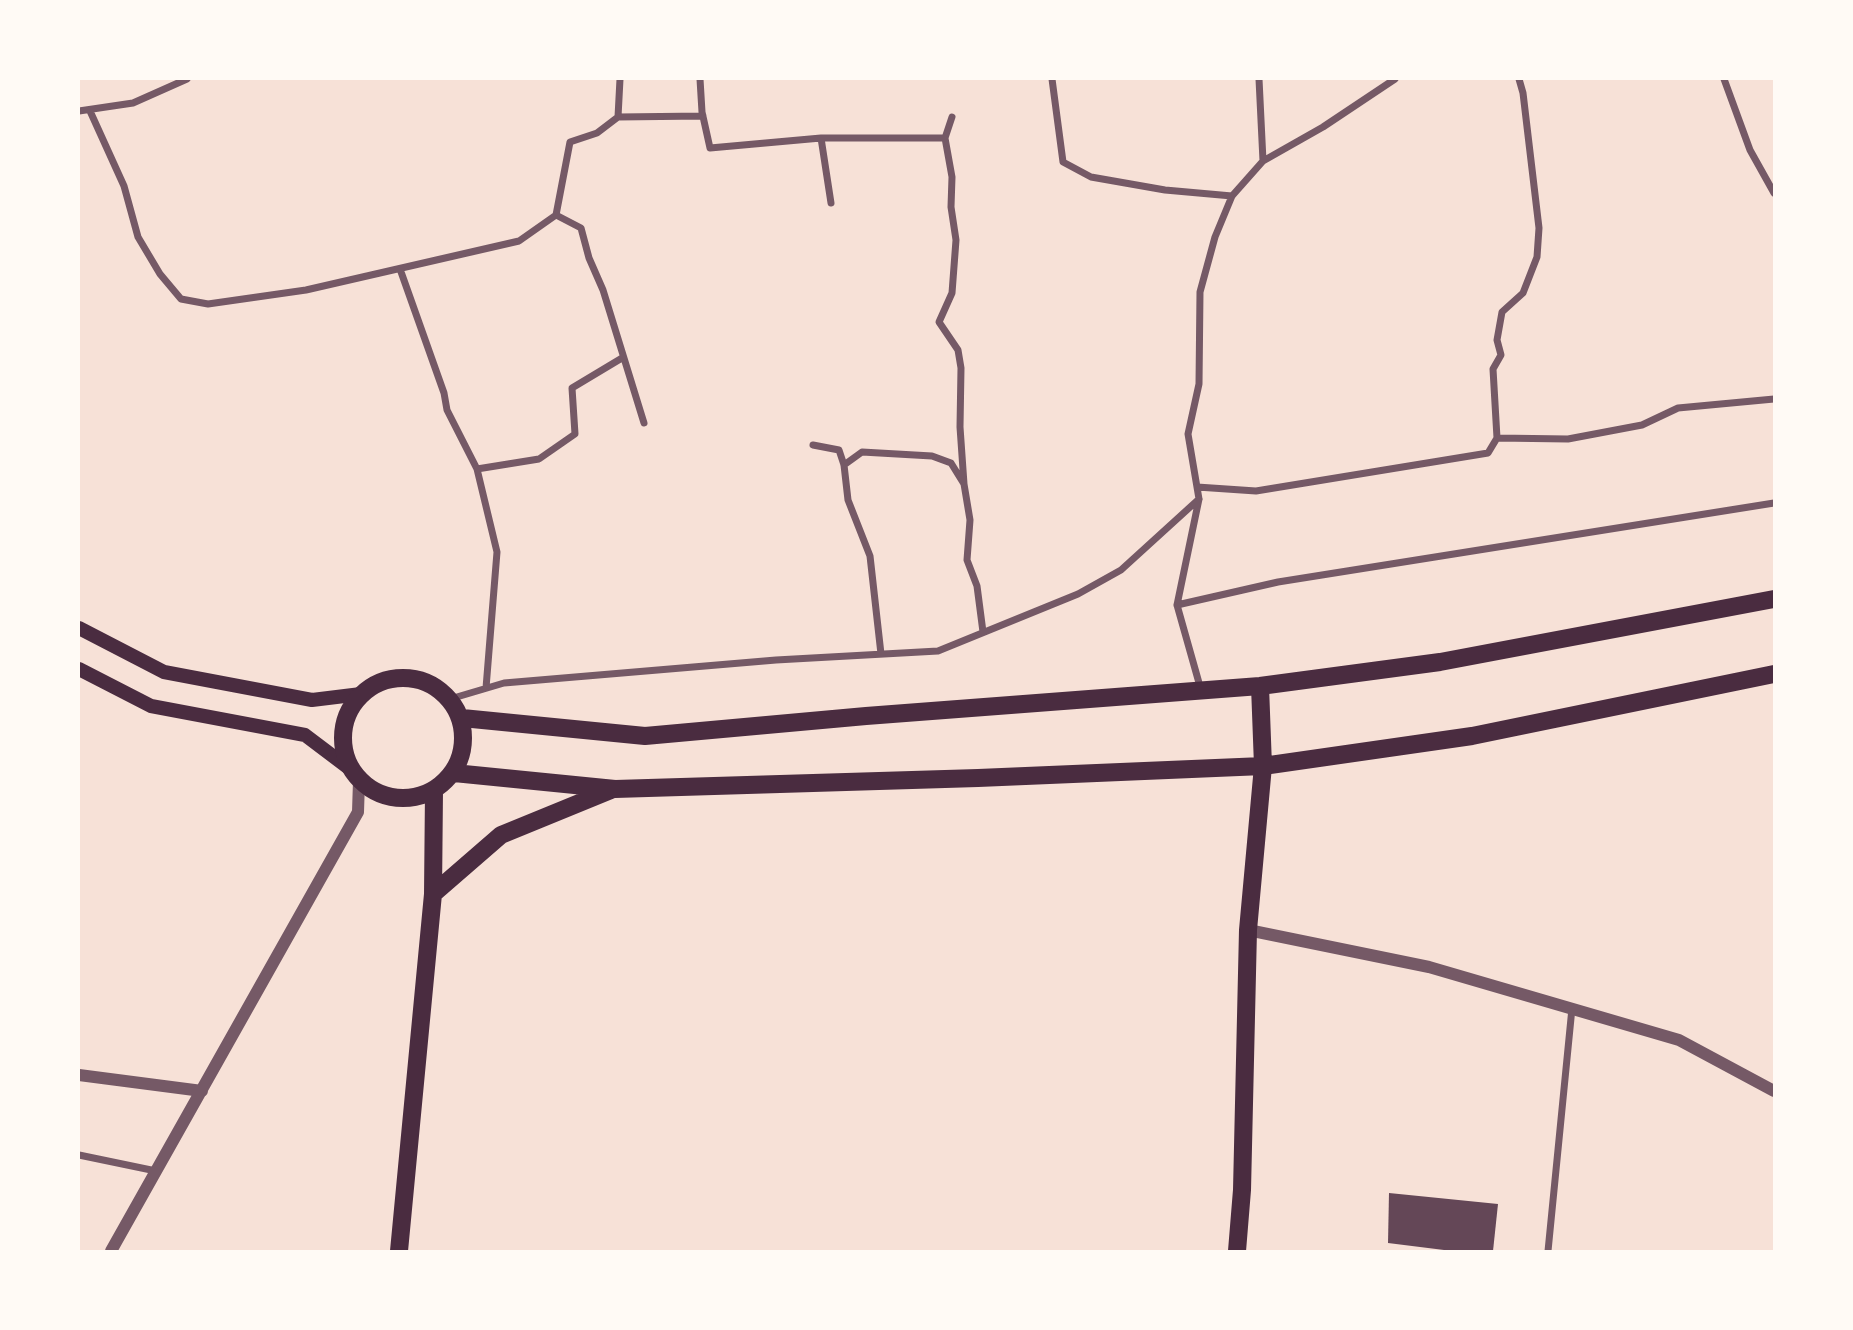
<!DOCTYPE html>
<style>
body{margin:0}
#map{position:relative;width:1853px;height:1330px;overflow:hidden;background:#f7e1d7;font-family:Karla,sans-serif}
canvas{display:block}
.frame{position:absolute;inset:0;border:80px solid #fffaf5;pointer-events:none}
</style>
<div id="map">
<canvas width="1853" height="1330"></canvas>
<div class="frame"></div>
</div>
<script>
const c = document.querySelector('canvas').getContext('2d');
c.lineJoin = 'round';
function paint(path, color) { c.fillStyle = color; c.fill(path, 'evenodd'); }
const toPath = rows => new Path2D(rows.map(r => 'M' + r).join(''));
function strokePath(path, color, width, dash) { c.strokeStyle = color; c.lineWidth = width; c.lineCap = dash ? 'butt' : 'round'; c.setLineDash(dash || []); c.stroke(path); }
paint(toPath([
 [1389,1193,1498,1204,1493,1251,1452,1251,1388,1243]
]), '#644757');
strokePath(toPath([
 [700,79,702,112,710,148,821,138,831,203],
 [1052,79,1063,162,1091,177,1165,190,1232,196],
 [1259,79,1263,161],
 [1724,79,1750,150,1774,193],
 [79,111,133,103,187,79],
 [90,111,124,186,138,237,160,274,181,299,208,304,306,290,519,241,556,215,581,228,589,258,603,290,644,423],
 [618,117,703,116],
 [821,138,945,138,952,177,951,207,956,240,952,293,939,322,958,350,961,368,960,427,964,484],
 [945,138,952,117],
 [556,215,570,142,597,133,618,117,620,79],
 [400,269,444,393,447,410,477,469],
 [1497,438,1568,439,1642,425,1678,408,1774,399],
 [813,445,839,450,844,465,848,500,870,556,881,654],
 [844,465,862,452,932,456,951,463,964,484,970,520,967,560,977,586,983,632],
 [1197,487,1256,491,1488,453,1497,438,1493,369,1501,355,1497,340,1502,312,1523,293,1537,257,1539,228,1523,93,1519,79],
 [1177,605,1199,499,1188,434,1199,384,1200,292,1215,237,1232,196,1263,161,1323,127,1395,79],
 [486,688,497,552,477,469,539,459,575,434,572,388,622,358],
 [1201,690,1177,605,1278,582,1774,503],
 [450,699,504,683,776,660,938,651,1078,594,1121,570,1199,499],
 [79,1155,156,1171],
 [1548,1251,1572,1008]
]), '#755966', 7);
strokePath(toPath([
 [1248,930,1429,967,1679,1040,1774,1091],
 [79,1075,202,1091],
 [111,1251,358,812,359,781]
]), '#755966', 12);
strokePath(toPath([
 [79,628,164,672,312,700,361,694],
 [79,669,151,706,305,735,350,769]
]), '#4a2c40', 14);
strokePath(toPath([
 '343 738a60 60 0 1 1 120 0a60 60 0 1 1-120 0Z',
 [462,718,645,736,866,716,1260,686,1440,662,1774,599],
 [454,773,615,789,978,778,1263,766,1472,736,1774,674],
 [433,894,501,835,611,790],
 [399,1251,433,894,434,791],
 [1237,1251,1242,1190,1248,930,1263,766,1260,686]
]), '#4a2c40', 18);
</script>
